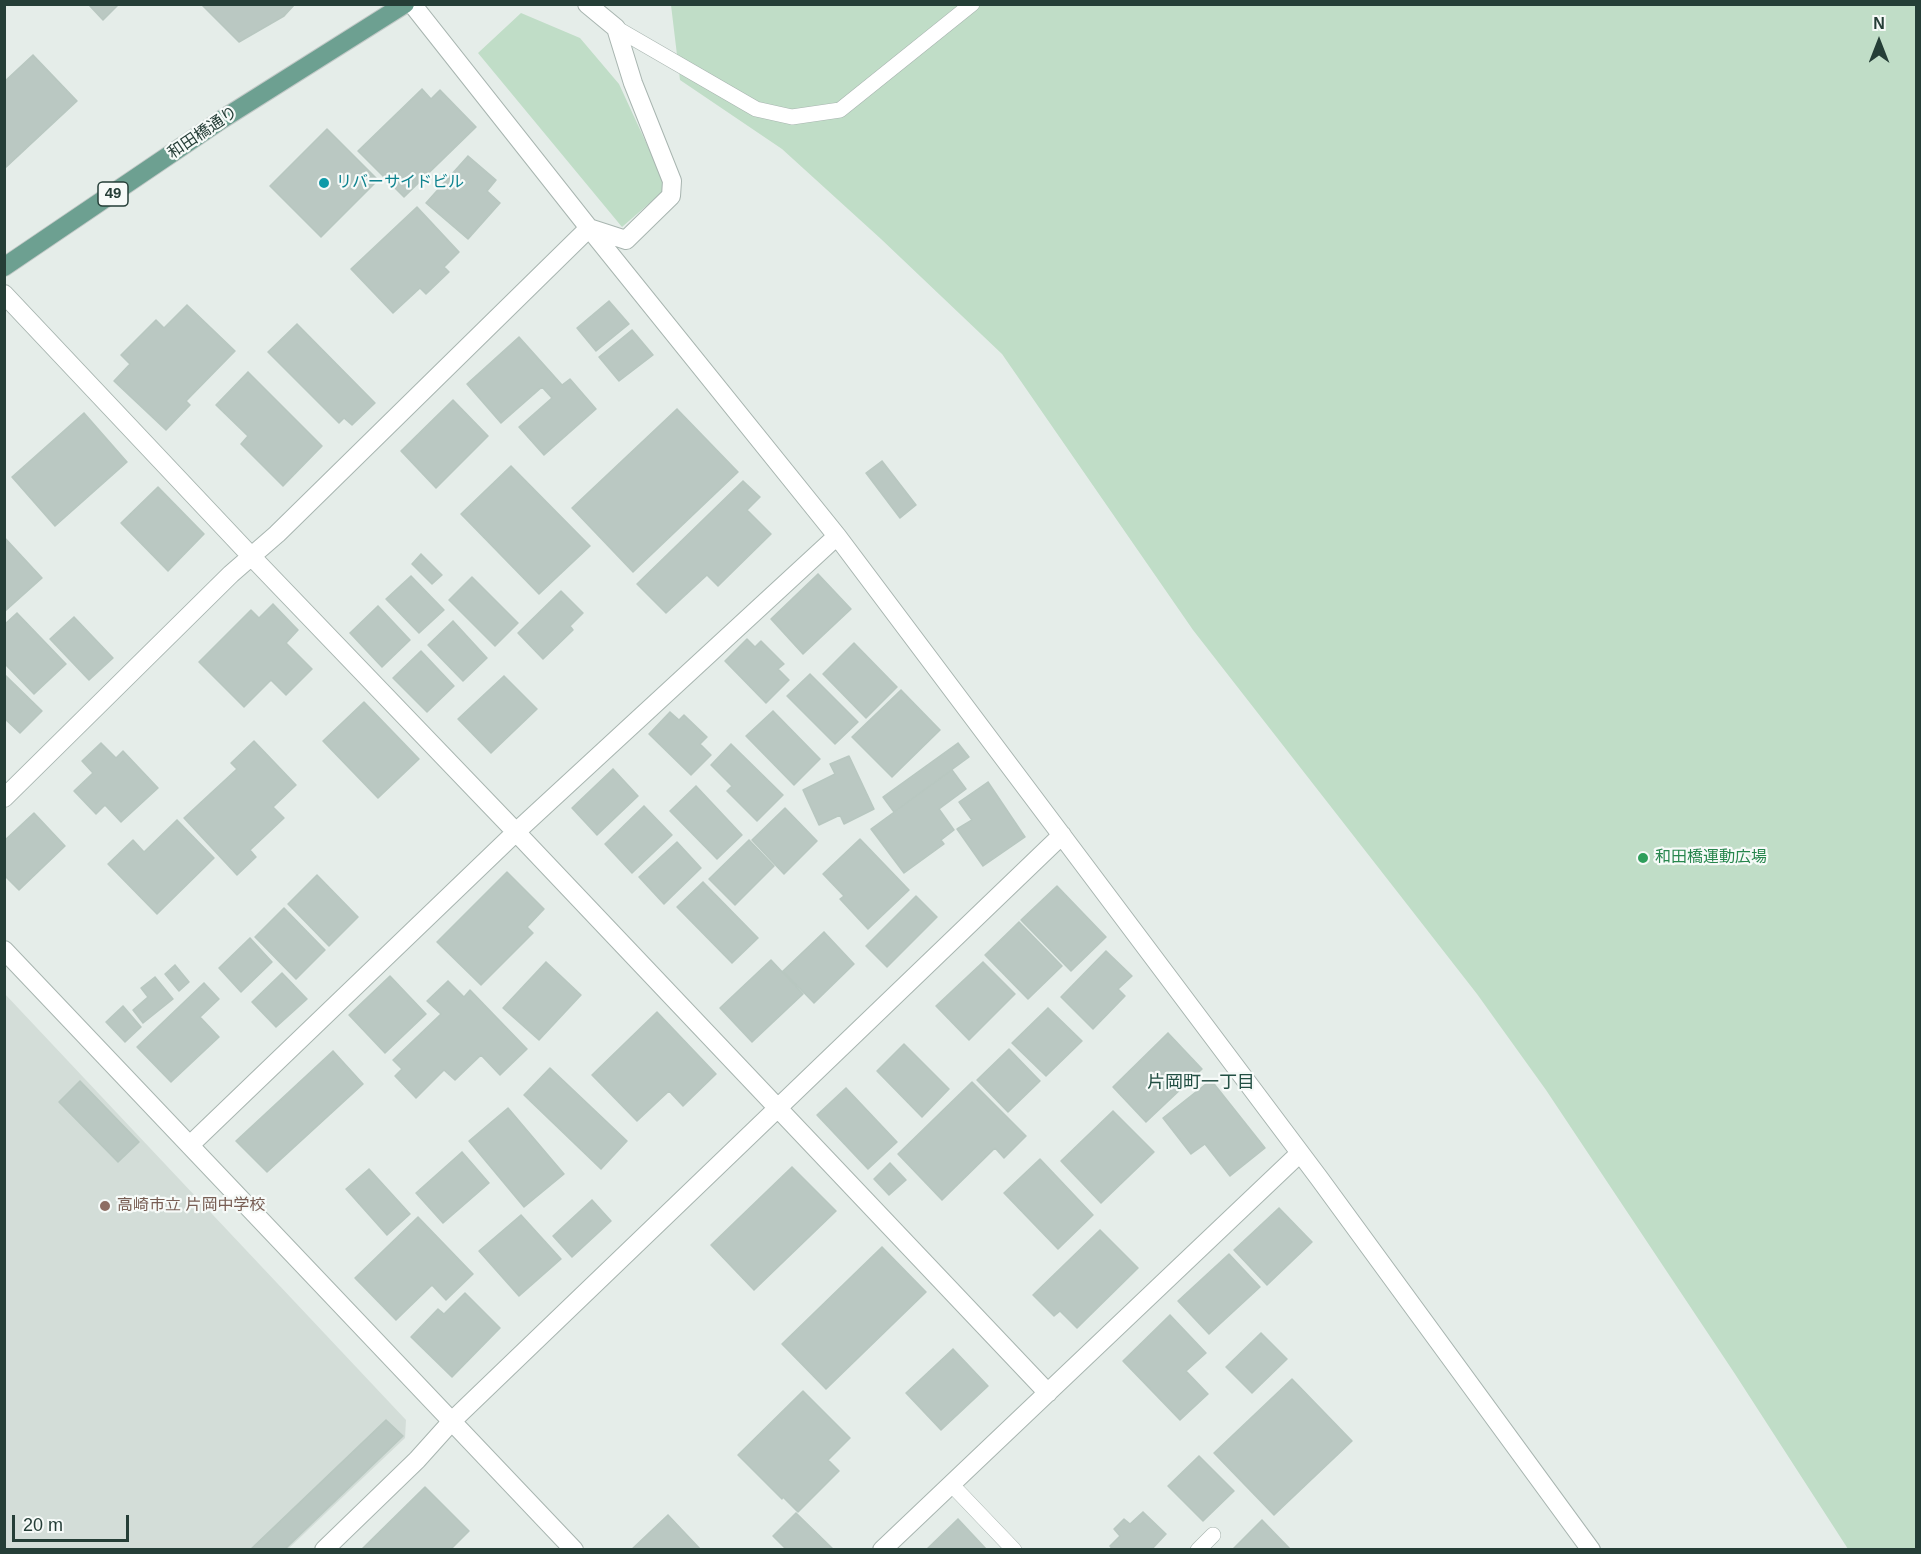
<!DOCTYPE html>
<meta charset="utf-8">
<style>
body{margin:0}
#map{position:relative;width:1921px;height:1554px;overflow:hidden;background:#e5ede9;font-family:Arial,sans-serif}
canvas{display:block}
.frame{position:absolute;inset:0;border:6px solid #253e37;pointer-events:none}
.north{position:absolute;left:1849px;top:12px;width:60px;height:60px;-webkit-text-stroke:4px #f6faf8;paint-order:stroke;rotate:0deg;font-size:16px;font-weight:700;line-height:24px;text-align:center;color:#253e37}
.north::after{content:'';display:block;margin:auto;width:21px;height:27px;background:#253e37;clip-path:polygon(50% 0,100% 100%,50% 72%,0 100%)}
.scale{position:absolute;left:12px;top:1515px;width:117px;height:27px;box-sizing:border-box;border:3px solid #253e37;border-top:0;padding-left:8px;font-size:18px;line-height:21px;white-space:nowrap;color:#253e37;-webkit-text-stroke:4px #f6faf8;paint-order:stroke}
</style>
<div id="map">
<canvas width="1921" height="1554"></canvas>
<div class="frame"></div>
<div class="north">N</div>
<div class="scale">20 m</div>
</div>
<script>
const c = document.querySelector('canvas').getContext('2d');
c.lineJoin = 'round';
function paint(path, color) { c.fillStyle = color; c.fill(path, 'evenodd'); }
const toPath = rows => new Path2D(rows.map(r => 'M' + r).join(''));
function strokePath(path, color, width, dash) { c.strokeStyle = color; c.lineWidth = width; c.lineCap = dash ? 'butt' : 'round'; c.setLineDash(dash || []); c.stroke(path); }
function write(font, color, halo, rows, align = 'center') {
  c.font = font + ' Arial,"Noto Sans JP",sans-serif'; c.lineWidth = 4.5; c.setLineDash([]); c.textBaseline = 'middle'; c.strokeStyle = halo; c.fillStyle = color; for (const [text, x, y, turn = 0] of rows) {
    c.save(); c.translate(x, y); c.rotate((+turn || 0) * Math.PI / 180); c.textAlign = isNaN(turn) ? turn : align; if (halo) c.strokeText(text, 0, 0); c.fillText(text, 0, 0); c.restore();
  }
}
paint(toPath([
 [4,993,406,1420,405,1438,288,1549,5,1549]
]), '#d3ddd8');
paint(toPath([
 [671,5,1916,5,1916,1549,1848,1549,1735,1374,1546,1090,1477,994,1193,630,1002,354,881,239,782,149,680,80],
 [521,13,580,38,619,84,667,188,622,227,478,53]
]), '#c0ddc7');
const building = toPath([
 [88,4,119,4,103,20,88,4],
 [201,4,295,4,284,16,239,42,201,4],
 [33,55,77,101,4,169,4,82,33,55],
 [422,89,431,99,440,90,476,127,404,197,358,151,422,89],
 [327,129,378,180,321,237,270,186,327,129],
 [468,156,496,180,487,191,500,203,468,239,426,203,468,156],
 [417,207,459,252,444,267,449,272,426,294,420,288,393,313,351,269,417,207],
 [609,301,629,324,596,351,577,328,609,301],
 [187,305,235,351,186,401,190,405,166,430,114,381,130,364,121,355,156,320,164,328,187,305],
 [297,324,375,403,352,425,344,418,339,423,268,352,297,324],
 [632,330,653,355,619,381,599,357,632,330],
 [519,337,562,385,570,379,596,409,544,455,519,427,552,398,542,387,501,423,467,384,519,337],
 [248,372,322,446,283,486,241,444,248,436,216,405,248,372],
 [453,400,488,436,436,488,401,451,453,400],
 [677,409,738,472,633,572,572,508,677,409],
 [84,413,127,462,55,526,12,477,84,413],
 [882,461,916,505,900,518,866,473,882,461],
 [511,466,590,546,539,594,461,514,511,466],
 [743,481,760,497,747,510,771,534,718,586,707,575,666,613,637,584,743,481],
 [158,487,204,534,168,571,121,523,158,487],
 [4,537,42,578,4,612,4,537],
 [421,554,442,575,432,584,412,564,421,554],
 [818,574,851,609,803,654,771,619,818,574],
 [411,576,444,610,419,633,386,599,411,576],
 [472,577,518,623,495,646,449,600,472,577],
 [561,591,583,613,570,626,573,630,543,659,518,633,561,591],
 [273,604,298,630,286,643,312,669,286,695,271,680,244,707,199,662,251,610,259,618,273,604],
 [378,606,410,640,382,667,350,633,378,606],
 [17,613,66,664,34,694,4,663,4,625,17,613],
 [74,617,113,658,89,680,50,639,74,617],
 [453,621,487,658,463,681,428,645,453,621],
 [747,639,755,647,761,641,784,664,778,669,789,680,766,703,725,661,747,639],
 [854,643,897,687,866,718,823,674,854,643],
 [421,651,454,686,427,712,393,678,421,651],
 [4,674,42,711,20,733,4,718,4,674],
 [810,674,858,722,835,744,787,696,810,674],
 [504,676,537,709,491,753,458,719,504,676],
 [901,690,940,730,892,777,852,737,901,690],
 [364,702,419,759,378,798,323,741,364,702],
 [773,711,820,759,794,785,746,736,773,711],
 [670,712,679,720,684,715,707,737,700,744,711,755,691,775,649,734,670,712],
 [254,741,296,785,273,807,284,818,250,850,256,857,237,875,184,818,237,769,231,763,254,741],
 [101,743,116,758,123,751,158,788,121,822,105,805,96,814,74,791,93,773,82,761,101,743],
 [958,743,969,757,894,812,883,797,958,743],
 [731,744,783,795,757,821,727,791,732,786,711,765,731,744],
 [849,756,874,809,844,824,840,815,819,825,803,790,835,774,830,764,849,756],
 [613,769,638,796,597,835,572,808,613,769],
 [952,770,966,789,939,809,954,830,941,840,944,844,904,873,871,829,952,770],
 [988,782,1025,837,983,866,957,829,972,820,959,802,988,782],
 [696,786,742,835,717,859,670,811,696,786],
 [644,806,672,835,632,873,605,844,644,806],
 [785,808,817,841,784,874,752,840,785,808],
 [34,813,65,846,19,890,4,875,4,841,34,813],
 [177,820,214,858,157,914,108,864,133,840,144,852,177,820],
 [860,839,909,890,868,929,840,899,844,896,823,874,860,839],
 [749,840,774,866,735,905,709,879,749,840],
 [677,842,701,868,664,904,639,877,677,842],
 [507,872,544,909,527,927,533,933,481,985,437,942,507,872],
 [317,875,358,917,329,946,288,904,317,875],
 [703,882,758,938,732,963,677,907,703,882],
 [1057,886,1106,937,1071,971,1021,920,1057,886],
 [916,896,937,917,887,967,866,946,916,896],
 [284,908,325,950,296,979,255,937,284,908],
 [1019,922,1062,966,1028,999,985,955,1019,922],
 [824,932,854,964,814,1003,783,971,824,932],
 [250,938,272,962,241,992,219,968,250,938],
 [1106,951,1132,976,1118,989,1125,996,1093,1029,1061,997,1106,951],
 [771,960,803,994,752,1042,720,1008,771,960],
 [546,962,581,995,539,1040,503,1008,546,962],
 [983,962,1015,994,969,1040,936,1006,983,962],
 [175,965,189,982,179,991,165,974,175,965],
 [282,973,307,999,276,1027,252,1002,282,973],
 [390,976,426,1014,385,1053,349,1015,390,976],
 [155,977,173,999,143,1023,133,1010,148,997,141,988,155,977],
 [448,981,464,997,470,990,527,1049,500,1075,481,1055,455,1080,444,1070,416,1098,395,1076,402,1069,393,1060,441,1014,427,1001,448,981],
 [204,983,219,999,200,1017,219,1037,171,1082,137,1047,204,983],
 [123,1006,141,1027,125,1042,106,1022,123,1006],
 [1048,1008,1082,1041,1046,1076,1012,1043,1048,1008],
 [657,1012,716,1074,683,1106,669,1091,637,1121,592,1075,657,1012],
 [1168,1033,1202,1069,1146,1122,1113,1087,1168,1033],
 [904,1044,949,1089,922,1117,877,1071,904,1044],
 [1009,1049,1040,1081,1008,1112,977,1080,1009,1049],
 [333,1051,363,1084,267,1172,236,1141,333,1051],
 [550,1068,627,1141,601,1169,524,1095,550,1068],
 [1211,1080,1265,1148,1230,1176,1205,1144,1191,1154,1163,1118,1211,1080],
 [80,1081,139,1142,118,1162,59,1102,80,1081],
 [972,1082,1026,1136,1004,1158,995,1148,942,1200,898,1154,972,1082],
 [846,1088,897,1142,868,1169,817,1115,846,1088],
 [508,1108,564,1174,524,1207,469,1141,508,1108],
 [1113,1111,1154,1152,1101,1203,1061,1161,1113,1111],
 [462,1152,489,1183,443,1223,416,1193,462,1152],
 [1040,1159,1093,1215,1058,1249,1004,1193,1040,1159],
 [890,1163,906,1180,889,1195,874,1179,890,1163],
 [792,1167,836,1211,754,1290,711,1245,792,1167],
 [369,1169,410,1214,387,1235,346,1189,369,1169],
 [592,1200,611,1221,572,1257,553,1236,592,1200],
 [1279,1208,1312,1242,1267,1285,1234,1250,1279,1208],
 [521,1215,561,1259,519,1296,479,1251,521,1215],
 [418,1217,473,1274,446,1300,432,1285,396,1320,355,1278,418,1217],
 [1100,1230,1138,1268,1077,1328,1060,1311,1054,1316,1033,1295,1100,1230],
 [882,1247,926,1292,826,1389,782,1344,882,1247],
 [1229,1254,1260,1287,1209,1334,1178,1301,1229,1254],
 [465,1293,500,1328,452,1377,411,1337,438,1309,444,1314,465,1293],
 [1170,1315,1206,1353,1186,1371,1208,1394,1180,1420,1123,1361,1170,1315],
 [1261,1333,1287,1359,1252,1393,1226,1367,1261,1333],
 [953,1349,988,1386,941,1430,906,1393,953,1349],
 [1292,1379,1352,1441,1274,1515,1214,1453,1292,1379],
 [803,1391,850,1438,828,1460,839,1471,798,1512,783,1497,782,1499,738,1455,803,1391],
 [386,1420,403,1436,284,1550,250,1550,386,1420],
 [1199,1456,1234,1491,1203,1521,1168,1486,1199,1456],
 [425,1487,469,1531,450,1550,361,1550,425,1487],
 [1143,1512,1166,1534,1151,1550,1113,1550,1110,1546,1120,1536,1114,1529,1124,1519,1130,1524,1143,1512],
 [796,1513,834,1550,787,1550,773,1536,796,1513],
 [668,1515,701,1550,631,1550,668,1515],
 [958,1519,987,1550,926,1550,958,1519],
 [1262,1520,1291,1550,1232,1550,1262,1520]
]);
paint(building, '#bac8c2');
strokePath(building, '#b8c7c0', 1.5);
const service = toPath([
 [616,28,756,109,792,117,840,110,972,4],
 [951,1484,1014,1550],
 [1198,1550,1213,1535]
]);
const minor = toPath([
 [412,4,589,228,837,536,1319,1178,1591,1550],
 [4,294,251,556,516,832,1048,1393],
 [4,798,231,574,277,534,589,228,626,240,671,196,672,181,633,83,616,28,587,4],
 [190,1145,516,832,837,536],
 [324,1550,417,1460,452,1421,1062,835],
 [882,1550,1300,1153]
]);
const tertiary = toPath([
 [4,950,574,1550]
]);
const primary = toPath([
 [4,267,221,120,405,4]
]);
strokePath(service, '#a8b5b0', 16);
strokePath(minor, '#a8b5b0', 20);
strokePath(tertiary, '#a8b5b0', 20);
strokePath(primary, '#c2c9c7', 20);
strokePath(service, '#fff', 15);
strokePath(minor, '#fff', 18);
strokePath(tertiary, '#fff', 18);
strokePath(primary, '#6da091', 18);
for (const [x, y, r, color] of [
 [324,183,6,"#0f9aa8"],
 [1643,858,6,"#2e9e5b"],
 [105,1206,6,"#8d6e63"]
]) { const dot = new Path2D(); dot.arc(x, y, r, 0, 2 * Math.PI); c.fillStyle = color; c.fill(dot); strokePath(dot, '#f6faf8', 2); }
for (const [x, y, w] of [
 [113,194,30]
]) { const box = new Path2D(); box.roundRect(x - w / 2, y - 12, w, 24, 4.5); c.fillStyle = '#f6faf8'; c.fill(box); strokePath(box, '#253e37', 1.5); }
write('bold 15px', '#253e37', null, [
 ["49",113,194]
]);
write('16px', '#253e37', '#f6faf8', [
 ["和田橋通り",203,133,-34]
]);
write('16px', '#0d838f', '#f6faf8', [
 ["リバーサイドビル",336,183]
], 'left');
write('16px', '#27864d', '#f6faf8', [
 ["和田橋運動広場",1655,858]
], 'left');
write('16px', '#785e54', '#f6faf8', [
 ["高崎市立 片岡中学校",117,1206]
], 'left');
write('18px', '#224f43', '#f6faf8', [
 ["片岡町一丁目",1201,1083]
]);
</script>
